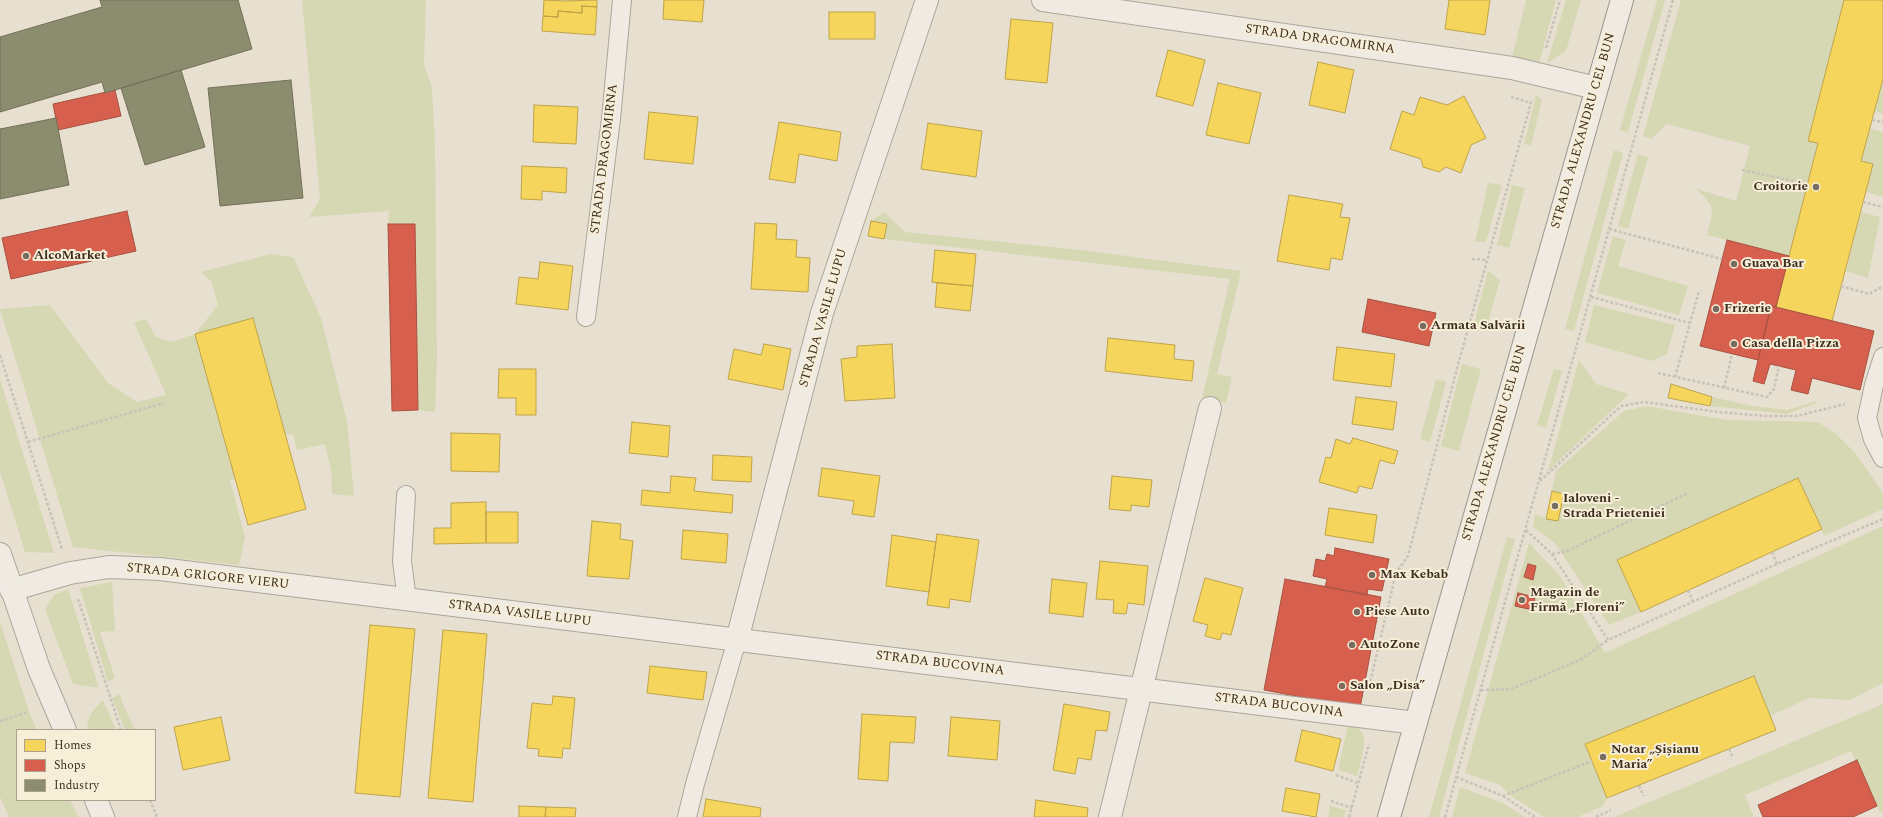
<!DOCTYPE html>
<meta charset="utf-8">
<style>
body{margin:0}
#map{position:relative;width:1883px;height:817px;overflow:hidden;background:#e7e0d1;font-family:Spectral,serif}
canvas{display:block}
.legend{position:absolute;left:16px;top:729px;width:140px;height:72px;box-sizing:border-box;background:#f7eed8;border:1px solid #ada18e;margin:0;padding:5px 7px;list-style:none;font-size:12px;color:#3d2e20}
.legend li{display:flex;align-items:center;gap:8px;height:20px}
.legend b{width:20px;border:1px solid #ada18e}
</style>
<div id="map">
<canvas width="1883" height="817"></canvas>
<ul class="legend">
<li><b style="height:11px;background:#f6d55c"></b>Homes</li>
<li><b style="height:11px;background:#d6604d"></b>Shops</li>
<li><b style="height:11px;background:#8c8c6e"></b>Industry</li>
</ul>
</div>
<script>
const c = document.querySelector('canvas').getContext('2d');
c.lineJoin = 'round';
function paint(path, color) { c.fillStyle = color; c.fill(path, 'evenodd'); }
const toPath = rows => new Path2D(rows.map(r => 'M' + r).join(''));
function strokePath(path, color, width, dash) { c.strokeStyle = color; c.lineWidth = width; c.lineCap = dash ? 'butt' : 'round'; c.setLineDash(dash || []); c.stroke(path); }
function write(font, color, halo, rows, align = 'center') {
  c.font = font + ' Spectral,serif'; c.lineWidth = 4; c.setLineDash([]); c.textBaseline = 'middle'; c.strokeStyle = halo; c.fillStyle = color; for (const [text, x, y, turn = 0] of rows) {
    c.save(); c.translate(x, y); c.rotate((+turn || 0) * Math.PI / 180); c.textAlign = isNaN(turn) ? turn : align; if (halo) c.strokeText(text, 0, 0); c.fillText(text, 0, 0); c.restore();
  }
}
paint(toPath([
 [302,0,426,0,424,65,432,87,435,144,437,358,435,412,418,410,415,224,388,224,389,211,309,217,320,199],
 [1526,0,1556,0,1539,63,1528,63,1512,57],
 [1566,0,1581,0,1566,51,1547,63],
 [1657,0,1665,0,1628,132,1620,130],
 [1681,0,1844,0,1808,140,1818,143,1789,256,1707,235,1712,215,1711,206,1704,196,1694,188,1736,201,1750,146,1667,124,1651,139,1643,136],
 [1883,79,1883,114,1875,111],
 [1536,95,1542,100,1531,146,1524,144],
 [1870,129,1883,132,1883,197,1866,192,1873,164,1861,161],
 [1614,150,1623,153,1574,331,1565,329],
 [1638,154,1648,157,1628,229,1618,226],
 [1488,183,1502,185,1486,242,1475,242],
 [1512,185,1525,188,1509,248,1497,245],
 [884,212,905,232,1081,250,1241,271,1217,374,1232,377,1226,403,1202,398,1230,279,884,239,887,224,871,221],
 [1861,212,1880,217,1868,278,1846,271],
 [1613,236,1626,240,1618,266,1688,286,1679,315,1597,293],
 [271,254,293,257,321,318,347,421,354,496,332,494,331,470,325,444,297,450,293,434,285,435,253,318,235,479,230,480,245,537,239,565,73,547,0,309,50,305,108,383,137,402,166,395,134,322,146,319,156,337,171,342,195,334,218,305,211,281,201,272],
 [1488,271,1500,280,1487,327,1474,324],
 [1594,305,1675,325,1667,354,1652,361,1585,342],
 [1579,360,1596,384,1629,394,1548,471],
 [1462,364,1481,369,1459,451,1441,446],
 [1554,369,1562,371,1546,428,1537,425],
 [0,379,54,553,25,552,0,472],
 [1436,379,1446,382,1430,442,1420,439],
 [1712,397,1753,406,1787,410,1817,401,1817,403,1787,414,1710,406],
 [1647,406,1726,420,1818,422,1836,434,1856,454,1883,493,1883,509,1824,536,1798,478,1617,560,1641,612,1609,625,1555,543,1533,527,1535,514,1546,519,1564,494,1552,491,1556,471,1624,411],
 [1883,526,1883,683,1850,700,1809,698,1770,716,1754,676,1585,744,1607,798,1603,806,1578,817,1544,817,1514,798,1500,785,1465,773,1529,543,1560,576,1605,653],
 [1507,537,1515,539,1439,817,1429,817],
 [112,582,115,631,100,632,115,678,108,682,80,588],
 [68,589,99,688,73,684,45,609,54,595],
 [0,622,31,717,37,730,17,730,17,800,70,800,78,817,9,817,0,797],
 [120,694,122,701,135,730,125,730,112,698],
 [103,700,116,730,90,730,87,723,92,712],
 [1883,704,1883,810,1880,813,1851,751,1745,795,1754,817,1614,817],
 [1348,725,1359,729,1364,735,1364,748,1357,776,1338,770],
 [1460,787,1503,803,1525,817,1452,817],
 [1330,806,1346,810,1344,817,1328,817]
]), '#d6d7b3');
const homes = toPath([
 [544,0,564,1,597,0,597,7,582,6,582,13,558,11,558,17,543,16,544,0],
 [664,0,704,0,702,22,663,19,664,0],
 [1449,0,1490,0,1485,35,1445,29,1449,0],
 [1844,0,1883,0,1883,79,1861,161,1873,164,1832,321,1776,307,1818,143,1808,141,1844,0],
 [582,6,597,7,595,35,542,31,543,16,558,17,558,11,582,13,582,6],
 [829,12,875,12,875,39,829,39,829,12],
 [1011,19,1053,23,1047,83,1005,79,1011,19],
 [1168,50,1205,60,1193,106,1156,96,1168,50],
 [1318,62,1354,70,1345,113,1309,105,1318,62],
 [1218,83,1261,93,1249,144,1206,135,1218,83],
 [1464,96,1486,138,1471,145,1461,173,1446,167,1439,172,1423,167,1421,159,1390,149,1402,111,1414,115,1420,97,1447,105,1464,96],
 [534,105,578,107,576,144,533,142,534,105],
 [649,112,698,117,693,164,644,159,649,112],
 [779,122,841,132,837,161,799,154,795,183,769,179,779,122],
 [928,123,982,131,976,177,921,169,928,123],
 [522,166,567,168,566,193,542,191,542,200,521,199,522,166],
 [1289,195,1343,204,1340,217,1350,218,1342,260,1331,258,1329,270,1277,261,1289,195],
 [871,221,887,224,884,239,868,236,871,221],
 [755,223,777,224,776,239,797,240,796,257,810,258,808,292,751,289,755,223],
 [935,250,976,254,973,286,932,282,935,250],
 [540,262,573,266,568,310,516,304,519,277,538,279,540,262],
 [937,283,973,286,970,311,935,307,937,283],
 [253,318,306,509,248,525,195,334,253,318],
 [1108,338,1175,345,1174,359,1194,361,1192,381,1105,371,1108,338],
 [764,344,791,349,783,390,728,379,734,349,761,355,764,344],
 [892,344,895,398,845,401,841,359,857,357,857,346,892,344],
 [1337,347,1395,354,1391,387,1333,380,1337,347],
 [499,369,536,369,536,415,516,415,516,398,498,398,499,369],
 [1671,384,1712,397,1710,406,1668,398,1671,384],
 [1356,397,1397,402,1393,430,1352,424,1356,397],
 [632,422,670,426,668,457,629,453,632,422],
 [451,433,500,434,499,472,451,471,451,433],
 [1353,438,1398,451,1394,464,1380,460,1372,489,1359,486,1357,493,1319,482,1326,457,1331,458,1336,439,1350,444,1353,438],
 [713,455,752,457,751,482,712,480,713,455],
 [822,468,880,476,874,517,852,514,854,501,818,496,822,468],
 [671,476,696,478,694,491,733,495,732,513,641,505,642,490,670,493,671,476],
 [1112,476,1152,480,1149,507,1131,505,1131,511,1109,509,1112,476],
 [1798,478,1822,529,1641,612,1617,560,1798,478],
 [1552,491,1564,494,1558,521,1546,519,1552,491],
 [486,502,486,543,434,544,434,528,451,528,451,503,486,502],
 [1329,508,1377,515,1373,543,1325,535,1329,508],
 [486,512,518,512,518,543,486,543,486,512],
 [592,521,621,524,620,539,633,541,629,579,587,576,592,521],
 [683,530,728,534,726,563,681,559,683,530],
 [937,534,979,540,970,602,950,599,949,608,927,605,937,534],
 [892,535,936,542,929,592,886,586,892,535],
 [1100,561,1148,566,1144,605,1128,603,1126,614,1113,613,1114,600,1096,599,1100,561],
 [1205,578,1243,588,1231,635,1222,633,1220,640,1205,636,1208,625,1193,621,1205,578],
 [1052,579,1087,583,1083,617,1049,613,1052,579],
 [370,625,415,629,400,797,355,793,370,625],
 [443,630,487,634,473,802,428,798,443,630],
 [650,666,707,672,703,700,647,693,650,666],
 [1754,676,1776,730,1607,798,1585,744,1754,676],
 [553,696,575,698,570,749,563,748,562,758,538,756,539,749,527,748,532,703,552,705,553,696],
 [1064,704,1110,712,1107,731,1096,730,1091,760,1078,758,1075,774,1053,770,1064,704],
 [862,714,916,717,914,743,890,742,888,781,858,779,862,714],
 [221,717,230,760,183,770,174,727,221,717],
 [951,717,1000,721,997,760,948,756,951,717],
 [1302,730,1341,739,1333,771,1295,761,1302,730],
 [1286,788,1320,794,1316,817,1282,811,1286,788],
 [706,799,761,808,760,817,703,817,706,799],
 [1036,800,1088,808,1087,817,1034,817,1036,800],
 [519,806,546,807,545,817,519,817,519,806],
 [546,807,576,808,575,817,545,817,546,807]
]);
paint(homes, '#f6d55c');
strokePath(homes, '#bea34a', 1);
const shops = toPath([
 [115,90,121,116,58,130,53,104,115,90],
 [127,211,136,251,11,279,2,238,127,211],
 [388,224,415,224,418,410,392,411,388,224],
 [1727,240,1789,256,1776,307,1771,306,1758,360,1700,346,1727,240],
 [1368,299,1436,313,1429,346,1362,332,1368,299],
 [1771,306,1874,331,1860,390,1812,378,1808,394,1791,390,1796,370,1770,364,1764,384,1753,381,1771,306],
 [1335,548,1389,559,1382,591,1368,589,1367,595,1325,587,1327,579,1313,576,1316,559,1325,561,1327,554,1334,556,1335,548],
 [1528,564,1536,566,1533,580,1524,577,1528,564],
 [1285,579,1381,597,1360,708,1264,690,1285,579],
 [1518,593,1535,597,1533,610,1515,606,1518,593],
 [1857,760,1877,806,1853,817,1763,817,1758,805,1857,760]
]);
paint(shops, '#d6604d');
strokePath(shops, '#a85140', 1);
const industry = toPath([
 [100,0,238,0,252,49,105,93,102,82,0,112,0,37,102,7,100,0],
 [181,70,205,147,145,165,121,88,181,70],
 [291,80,303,198,220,206,208,88,291,80],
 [56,118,69,185,0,199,0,129,56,118]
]);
paint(industry, '#8c8c6e');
strokePath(industry, '#747057', 1);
const service = toPath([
 [586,317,611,119,622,0],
 [1883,357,1874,385,1867,418,1873,439,1883,458],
 [406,495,402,561,407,600],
 [687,817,695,784,737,640]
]);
const minor = toPath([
 [1043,0,1512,68,1596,88],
 [11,590,70,573,109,567,160,569,1416,723],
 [737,640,822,313,927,0],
 [1110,817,1210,408]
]);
const tertiary = toPath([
 [0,554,39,669,65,730],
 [96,800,103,817]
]);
const secondary = toPath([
 [1389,817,1622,0]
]);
strokePath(service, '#ada599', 20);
strokePath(minor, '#ada599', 24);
strokePath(tertiary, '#ada599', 24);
strokePath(secondary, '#9c958a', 24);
strokePath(toPath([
 [1546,48,1560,0],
 [1511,97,1531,103],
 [1872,120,1883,122],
 [1742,170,1808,184],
 [1863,202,1883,207],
 [1609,229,1722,259],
 [1472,259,1487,260],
 [1841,286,1869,294,1883,286],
 [1591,297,1690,323],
 [0,355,62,549],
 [1658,373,1767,397,1774,389,1779,366],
 [1675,377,1699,291],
 [1724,388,1732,354],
 [28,442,164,403],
 [1540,481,1621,406,1644,402,1718,412,1766,416,1797,416,1845,404],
 [1526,530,1552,554,1608,640,1770,567,1883,519],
 [1772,552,1777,564],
 [1552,554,1567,551,1688,493],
 [1688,590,1693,602],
 [78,599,121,730],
 [1481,690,1510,689,1533,680,1580,660,1608,640],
 [1368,691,1396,573,1408,556,1459,361,1532,99],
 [0,721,28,712],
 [1729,749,1733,758],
 [1336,775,1358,783],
 [1456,777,1503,796,1592,761],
 [1639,786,1644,796],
 [1503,796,1535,817],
 [150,800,157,817],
 [1331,801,1352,808],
 [1349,817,1369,744],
 [1445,817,1673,0],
 [1596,817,1611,810]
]), '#c8c2b9', 2.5, [3, 2]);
strokePath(service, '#efebe3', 18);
strokePath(minor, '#efebe3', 22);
strokePath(tertiary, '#efebe3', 22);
strokePath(secondary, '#efebe3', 22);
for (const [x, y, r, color] of [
 [1816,187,4,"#786c5e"],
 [26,256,4,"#786c5e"],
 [1734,264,4,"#786c5e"],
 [1716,309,4,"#786c5e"],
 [1423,326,4,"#786c5e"],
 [1734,344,4,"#786c5e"],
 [1555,506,4,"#786c5e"],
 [1372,575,4,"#786c5e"],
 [1522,600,4,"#786c5e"],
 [1357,612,4,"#786c5e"],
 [1352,645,4,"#786c5e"],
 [1342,686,4,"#786c5e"],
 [1603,757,4,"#786c5e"]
]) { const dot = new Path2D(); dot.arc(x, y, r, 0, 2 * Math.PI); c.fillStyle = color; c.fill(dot); strokePath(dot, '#f7eed8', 1.5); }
write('13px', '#3d2e20', '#f7eed8', [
 ["STRADA DRAGOMIRNA",1320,40,8],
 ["STRADA ALEXANDRU CEL BUN",1584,131,-74],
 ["STRADA DRAGOMIRNA",605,159,-83],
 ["STRADA VASILE LUPU",824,318,-74],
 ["STRADA ALEXANDRU CEL BUN",1495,443,-74],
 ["STRADA GRIGORE VIERU",208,577,6],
 ["STRADA VASILE LUPU",520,614,7],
 ["STRADA BUCOVINA",940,664,7],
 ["STRADA BUCOVINA",1279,706,7]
]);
write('bold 13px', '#3d2e20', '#f7eed8', [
 ["Croitorie",1808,187,"right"],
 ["AlcoMarket",34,256],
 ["Guava Bar",1742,264],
 ["Frizerie",1724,309],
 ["Armata Salvării",1431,326],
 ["Casa della Pizza",1742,344],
 ["Ialoveni -",1563,499],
 ["Strada Prieteniei",1563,514],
 ["Max Kebab",1380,575],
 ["Magazin de",1530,593],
 ["Firmă „Floreni”",1530,608],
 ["Piese Auto",1365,612],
 ["AutoZone",1360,645],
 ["Salon „Disa”",1350,686],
 ["Notar „Șișianu",1611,750],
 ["Maria”",1611,765]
], 'left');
</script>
